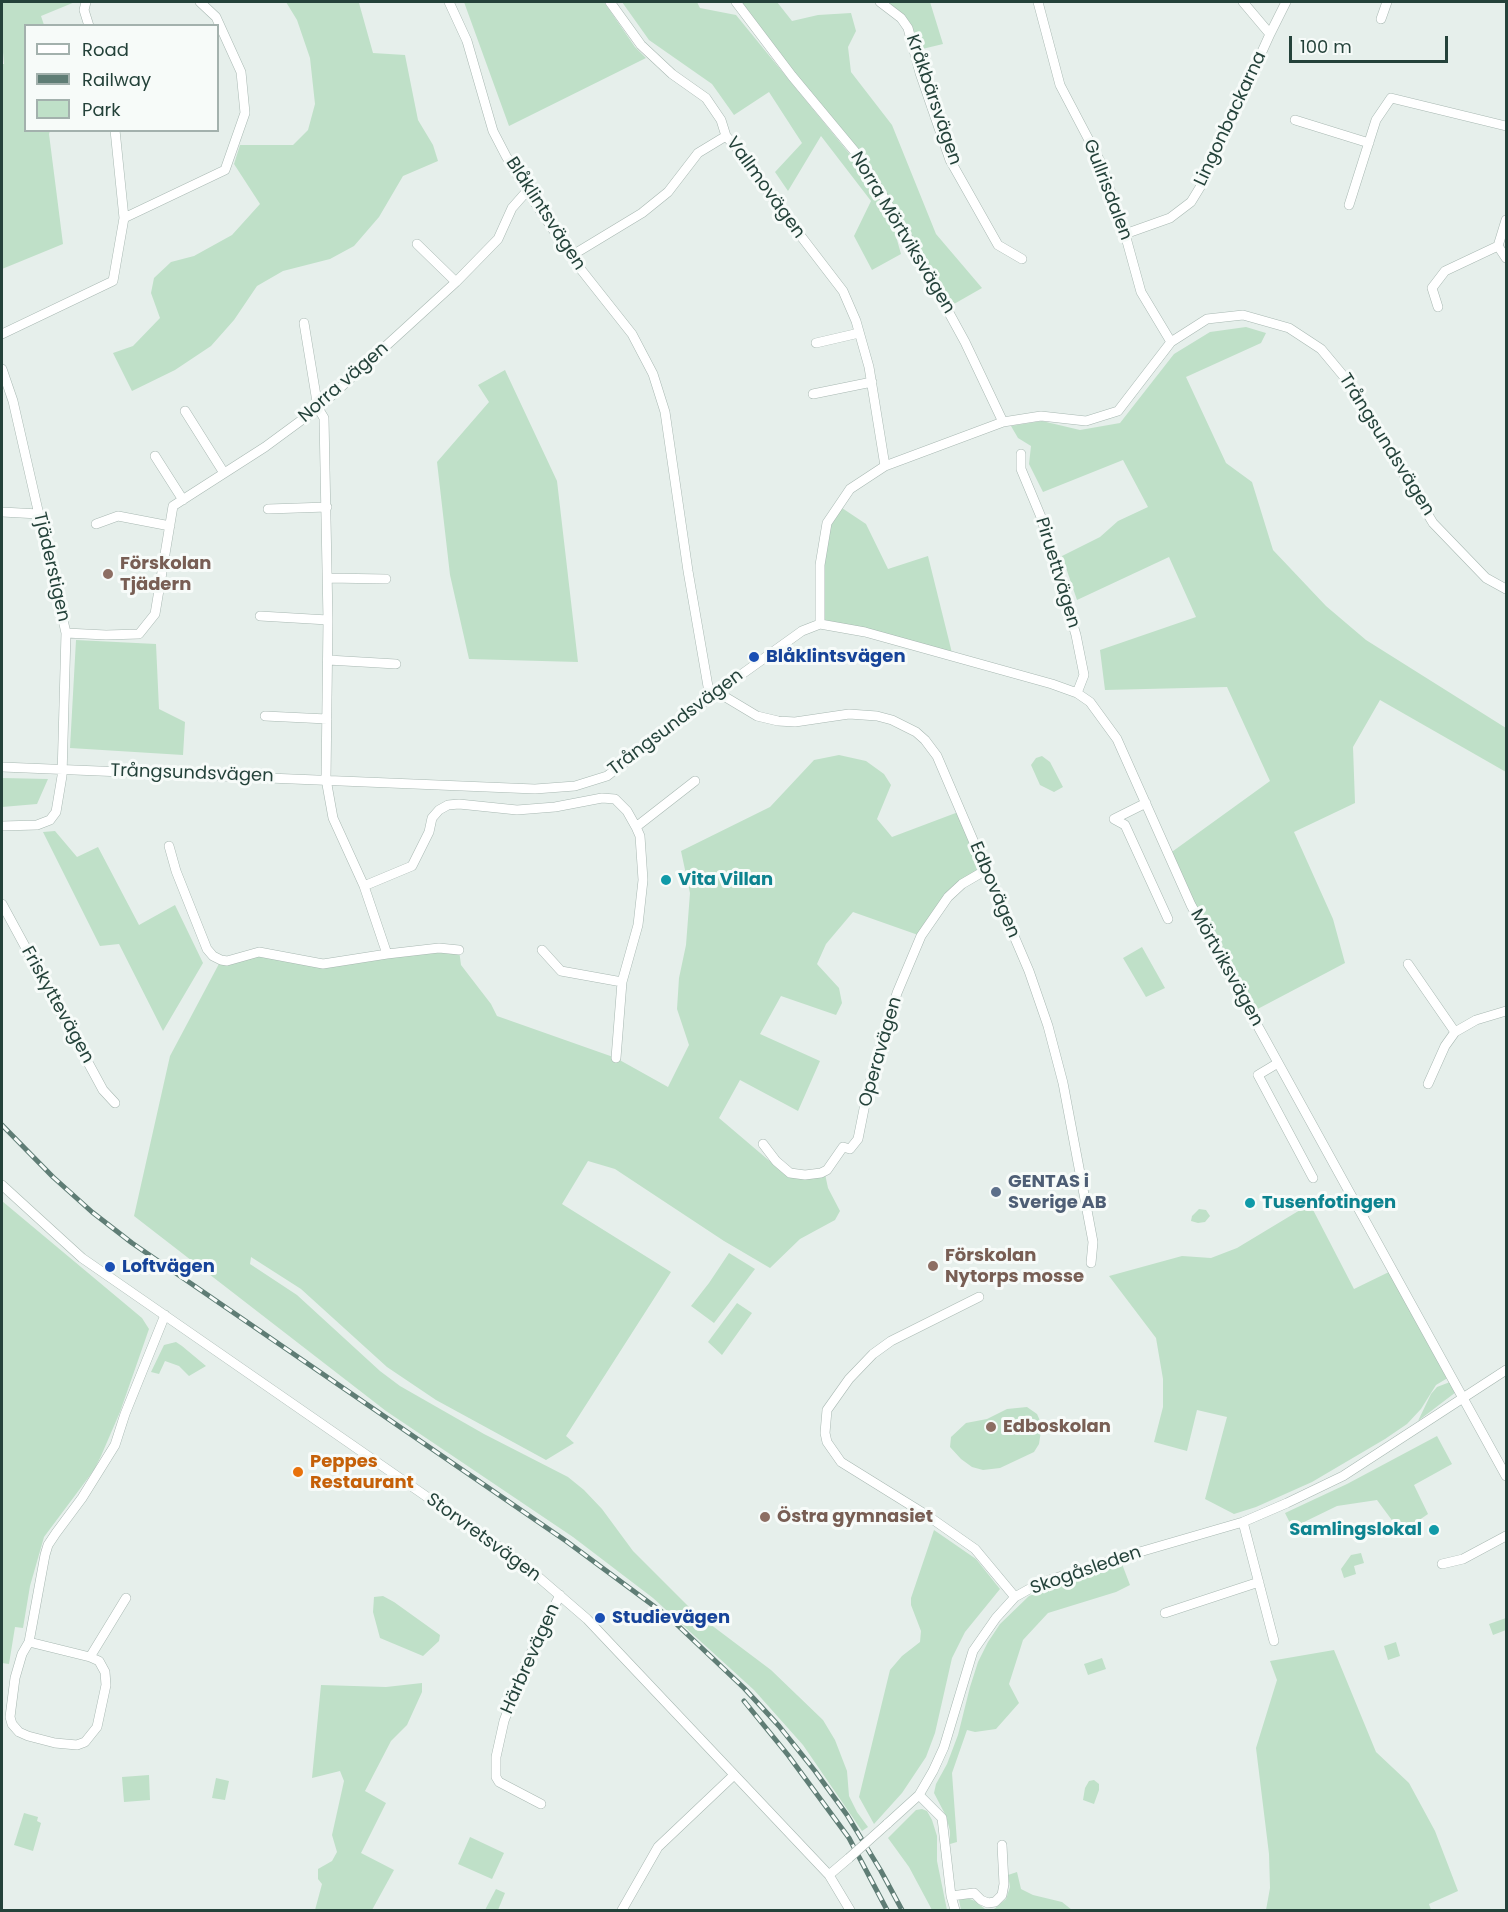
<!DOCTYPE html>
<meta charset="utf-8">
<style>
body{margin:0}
#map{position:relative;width:1508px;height:1912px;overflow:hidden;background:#e6efeb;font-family:Poppins,sans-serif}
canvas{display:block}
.frame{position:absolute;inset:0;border:3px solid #24423a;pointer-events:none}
.legend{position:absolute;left:24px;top:24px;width:195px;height:108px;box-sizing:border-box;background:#f7fbf9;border:2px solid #a3b1ad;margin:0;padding:8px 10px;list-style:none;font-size:18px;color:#24423a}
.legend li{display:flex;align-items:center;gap:12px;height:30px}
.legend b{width:30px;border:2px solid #a3b1ad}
.scale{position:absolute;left:1289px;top:36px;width:159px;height:27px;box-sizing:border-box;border:3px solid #24423a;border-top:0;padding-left:8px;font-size:18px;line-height:21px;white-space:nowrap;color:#24423a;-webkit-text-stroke:4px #f7fbf9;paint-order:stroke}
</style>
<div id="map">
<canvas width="1508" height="1912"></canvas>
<div class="frame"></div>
<ul class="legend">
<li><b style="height:8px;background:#fff"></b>Road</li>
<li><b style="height:8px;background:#5f7d75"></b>Railway</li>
<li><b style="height:16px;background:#bfe0c8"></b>Park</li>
</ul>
<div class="scale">100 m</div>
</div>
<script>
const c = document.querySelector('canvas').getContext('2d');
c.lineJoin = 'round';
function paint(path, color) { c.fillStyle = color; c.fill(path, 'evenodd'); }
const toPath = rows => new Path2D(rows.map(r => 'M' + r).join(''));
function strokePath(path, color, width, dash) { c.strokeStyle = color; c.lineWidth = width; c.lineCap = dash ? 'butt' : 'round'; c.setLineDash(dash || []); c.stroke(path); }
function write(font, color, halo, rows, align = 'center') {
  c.font = font + ' Poppins,sans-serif'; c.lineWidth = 6; c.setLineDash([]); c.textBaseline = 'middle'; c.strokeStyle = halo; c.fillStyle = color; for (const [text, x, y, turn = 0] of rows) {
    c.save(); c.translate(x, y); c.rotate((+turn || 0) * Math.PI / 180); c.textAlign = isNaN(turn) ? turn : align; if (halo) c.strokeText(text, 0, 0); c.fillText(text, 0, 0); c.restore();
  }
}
paint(toPath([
 [2,2,75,2,41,16,44,25,26,26,26,130,50,131,49,134,63,244,2,269,2,64,4,64,2,40],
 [286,2,375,2,359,3,373,53,405,55,418,120,433,145,438,161,403,176,379,217,354,246,330,259,283,271,257,286,234,320,211,346,175,370,132,391,113,353,133,346,160,318,151,293,154,278,171,262,194,256,232,235,260,204,234,164,240,145,293,145,308,130,315,104,310,58,297,20],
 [464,2,604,2,635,47,646,58,509,126],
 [622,2,697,2,700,8,736,15,857,163,890,215,901,254,872,270,854,236,871,201,821,136,788,191,775,172,802,143,769,92,734,115,712,84,649,40],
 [736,2,777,2,792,21,818,15,851,13,856,31,848,47,851,72,892,125,936,234,982,288,947,308,861,159],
 [880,2,930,2,943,44,914,51,908,28],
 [1246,327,1266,333,1261,343,1186,377,1226,463,1252,482,1273,550,1326,606,1366,640,1506,728,1506,772,1380,700,1353,747,1355,803,1294,832,1333,919,1345,963,1250,1013,1169,854,1270,781,1227,687,1105,690,1100,650,1196,617,1169,557,1077,600,1062,556,1100,537,1118,521,1148,507,1123,460,1043,492,1029,464,1031,446,1018,438,1011,426,1042,421,1080,430,1120,423,1174,354,1210,332],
 [505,370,557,481,578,662,469,659,450,575,437,462,489,402,478,385],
 [839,506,866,524,888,569,928,556,953,657,820,624,827,523],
 [76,640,156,644,159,709,185,722,183,755,70,748],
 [839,755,866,761,884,774,891,785,877,819,892,837,961,811,986,870,962,884,921,936,853,912,826,944,817,964,839,988,842,1003,836,1015,781,996,760,1034,820,1061,798,1111,740,1080,719,1118,786,1175,825,1174,828,1188,840,1211,835,1220,800,1239,770,1268,724,1241,615,1169,588,1161,562,1204,671,1272,566,1436,574,1443,546,1460,436,1400,387,1367,301,1289,251,1257,250,1264,297,1295,380,1371,400,1386,484,1434,568,1477,584,1490,602,1509,633,1551,694,1612,771,1670,823,1720,835,1740,847,1771,849,1796,857,1812,868,1827,862,1831,803,1745,754,1690,653,1598,573,1537,386,1411,134,1216,170,1056,221,960,259,952,311,964,459,950,461,965,491,1004,497,1016,616,1058,668,1087,689,1045,677,1009,679,978,686,945,690,893,681,851,770,807,814,760],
 [1042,756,1050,762,1063,787,1054,792,1040,785,1031,765,1036,758],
 [2,778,48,779,37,804,2,807],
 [55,831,77,857,98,847,139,925,175,905,203,963,163,1031,119,944,100,946,43,832],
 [1142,947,1165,988,1146,997,1123,958],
 [2,1201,142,1318,149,1329,120,1412,101,1456,94,1470,44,1537,30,1586,23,1628,15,1627,9,1664,2,1663],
 [1310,1204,1354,1289,1393,1270,1451,1376,1436,1385,1421,1409,1407,1424,1385,1439,1312,1482,1256,1507,1234,1514,1205,1499,1227,1417,1197,1410,1187,1451,1154,1442,1163,1407,1163,1379,1156,1338,1109,1276,1182,1256,1211,1258,1237,1248],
 [1199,1209,1206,1210,1210,1216,1205,1222,1198,1223,1191,1221,1192,1216],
 [729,1253,755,1269,714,1323,691,1306,709,1283],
 [737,1303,752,1313,722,1355,708,1342],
 [176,1342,182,1346,206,1366,189,1376,179,1366,165,1361,159,1374,151,1372,164,1345],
 [1450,1382,1456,1392,1418,1421,1431,1394,1437,1387],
 [1027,1407,1037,1414,1042,1425,1039,1444,1034,1452,1000,1468,983,1470,972,1467,961,1459,950,1447,951,1437,966,1423,987,1419,1007,1409],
 [1437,1436,1452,1464,1414,1485,1428,1514,1412,1525,1394,1523,1377,1500,1337,1506,1300,1524,1290,1523,1285,1513,1347,1484],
 [934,1530,976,1559,1000,1589,965,1632,952,1658,935,1733,926,1757,902,1793,874,1824,859,1797,890,1670,902,1656,920,1642,921,1631,911,1605,911,1598],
 [1361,1553,1364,1563,1354,1566,1356,1574,1344,1578,1341,1569,1351,1555],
 [1122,1564,1130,1585,1116,1592,1048,1613,1023,1640,1009,1684,1019,1703,996,1729,975,1732,967,1730,952,1773,957,1842,950,1844,950,1831,946,1816,934,1793,936,1784,947,1764,958,1735,970,1687,978,1662,988,1642,1000,1624,1029,1596,1059,1584],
 [383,1596,394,1602,440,1635,439,1641,423,1656,380,1638,373,1612,374,1597],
 [1506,1618,1506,1630,1493,1635,1489,1624],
 [1396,1642,1400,1656,1388,1660,1384,1646],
 [1334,1650,1376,1752,1409,1783,1435,1831,1458,1891,1429,1904,1431,1910,1266,1910,1270,1888,1269,1854,1256,1748,1277,1680,1270,1661],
 [1102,1658,1106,1669,1088,1675,1084,1664],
 [422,1683,422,1692,407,1725,391,1741,365,1791,386,1803,361,1853,394,1870,372,1910,315,1910,322,1884,318,1879,318,1869,332,1861,337,1852,332,1835,344,1781,340,1771,312,1778,321,1685,386,1687],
 [149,1775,150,1800,124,1802,122,1777],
 [216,1778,229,1781,225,1800,212,1798],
 [1094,1780,1099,1784,1099,1790,1094,1804,1083,1800,1085,1788,1089,1781],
 [922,1809,927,1811,932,1820,937,1836,937,1861,947,1910,932,1910,909,1867,888,1838,916,1810],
 [24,1813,38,1817,37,1821,41,1823,33,1851,14,1845],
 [470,1837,504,1853,492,1879,458,1864],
 [1017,1872,1021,1889,1033,1895,1062,1902,1072,1910,961,1910,959,1900,967,1898,975,1901,985,1909,994,1909,1006,1899,1010,1887,1008,1875],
 [496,1889,505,1893,498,1910,485,1910]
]), '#bfe0c8');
const street = toPath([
 [86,2,84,10,89,26],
 [449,2,467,41,493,131,506,156,527,191,575,262,632,334,653,374,665,412,688,571,710,698],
 [610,2,641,45,672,74,706,98,721,120,726,136,746,159,777,205,843,291,856,321,869,367,885,466],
 [736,2,792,76,861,159,908,238,965,342,1003,422],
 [880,2,901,18,908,28,920,73,950,160,998,245,1022,259],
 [1038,2,1060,85,1101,163,1125,234,1141,292,1171,342],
 [1243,2,1270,34],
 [1381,19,1387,2],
 [1295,120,1369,143],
 [1349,205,1376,120,1391,98,1506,126],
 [124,218,225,170,245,113,241,72,216,17,200,2],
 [1125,234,1170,218,1191,202,1202,184,1270,34,1286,2],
 [417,244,456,282,498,239,512,208,527,191],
 [1498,246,1506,220],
 [571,256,642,213,668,192,698,153,726,136],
 [1438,307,1432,288,1445,271,1498,246,1506,258],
 [2,334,113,281,124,218,115,130],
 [816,343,859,333],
 [2,369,13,401,66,633,62,776,56,812,50,820,37,825,2,826],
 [813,394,872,382],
 [185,411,224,473],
 [1021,454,1021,469,1041,517,1076,635,1084,675,1077,693],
 [155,456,183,500],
 [268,509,327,507],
 [2,512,39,514],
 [96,524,118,516,170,526],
 [328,578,386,579],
 [260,616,328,620],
 [820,624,820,565,827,523,850,489,885,466,1003,422,1041,416,1086,421,1118,411,1171,342,1207,319,1243,315,1289,328,1321,349,1346,379,1433,523,1486,578,1506,589],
 [66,633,106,635,139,634,155,614,173,506,265,447,318,408,456,282],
 [328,660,396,664],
 [717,692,757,716,778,721,795,722,849,714,877,716,892,720,916,732,925,740,937,756,1029,971,1048,1026,1063,1083,1093,1242,1091,1263],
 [265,716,327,719],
 [2,767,535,789,575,786,607,776,717,692,802,631,820,624,865,632,1052,684,1077,693,1090,702,1117,739,1191,905,1506,1476],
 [1146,803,1114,819,1125,825,1168,919],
 [169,846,176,871,207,949,213,956,221,960,227,961,259,952,323,964,387,954,364,886,333,818,326,779,328,620,324,418,318,408,304,323],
 [364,886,412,866,429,832,432,818,439,810,448,805,459,804,517,810,555,807,602,798,615,799,627,811,636,827,695,781],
 [2,904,103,1090,115,1103],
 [542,950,561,971,622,982,638,925,643,880,640,836,636,827],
 [387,954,439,948,459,950],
 [1408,964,1455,1032],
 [616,1058,622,982],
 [1278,1063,1258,1075,1313,1178],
 [1428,1084,1445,1046,1455,1032,1476,1020,1506,1011],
 [763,1144,776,1161,790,1173,805,1175,821,1173,827,1170,843,1147,850,1149,858,1139,868,1089,897,993,921,936,948,897,962,884,986,870],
 [2,1185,82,1258,521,1562,587,1619,829,1875,850,1910],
 [979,1297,891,1341,873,1354,849,1379,827,1410,825,1433,827,1442,841,1462,928,1516,975,1549,1015,1597],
 [1243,1522,1274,1641],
 [1442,1564,1463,1559,1506,1536],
 [126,1598,90,1657,29,1642,45,1555,48,1545,56,1533,82,1498,115,1445,125,1414,165,1315],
 [1165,1613,1259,1582],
 [29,1642,22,1654,15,1678,10,1717,12,1724,19,1732,28,1736,55,1743,77,1745,85,1742,97,1727,106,1685,105,1672,99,1661,90,1657],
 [919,1795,942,1818,951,1896,955,1910],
 [541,1804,499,1782,496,1777,496,1757,504,1721,524,1667,560,1595],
 [887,1824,919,1795,933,1771,944,1747,973,1651,996,1618,1015,1597,1040,1583,1119,1558,1243,1522,1287,1503,1343,1476,1506,1370],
 [829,1875,849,1858],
 [951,1896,974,1893,981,1900,988,1903,995,1902,1002,1895,1004,1884,1002,1845],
 [622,1910,658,1847,734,1775]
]);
strokePath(street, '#a8b8b2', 10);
strokePath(street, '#fff', 9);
const rail = toPath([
 [2,1125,53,1177,92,1212,132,1243,566,1541,670,1618,744,1688,779,1726,815,1771,847,1815,881,1871,902,1910],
 [744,1701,788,1755,849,1838,887,1910]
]);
strokePath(rail, '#5f7d75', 5);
strokePath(rail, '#f7fbf9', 3, [9]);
const streetBridge = toPath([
 [849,1858,887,1824]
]);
strokePath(streetBridge, '#a8b8b2', 10, []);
strokePath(streetBridge, '#fff', 9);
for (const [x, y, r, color] of [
 [108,574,6,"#8d6e63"],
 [754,657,6,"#1a4fb4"],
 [666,880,6,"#0f9aa8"],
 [996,1192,6,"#5c6f8a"],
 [1250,1203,6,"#0f9aa8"],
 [933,1266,6,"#8d6e63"],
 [110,1267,6,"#1a4fb4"],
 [991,1427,6,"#8d6e63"],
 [298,1472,6,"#e8710a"],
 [765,1517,6,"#8d6e63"],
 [1434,1530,6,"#0f9aa8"],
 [600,1618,6,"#1a4fb4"]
]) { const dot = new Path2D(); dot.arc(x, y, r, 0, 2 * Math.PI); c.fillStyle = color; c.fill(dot); strokePath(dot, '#f7fbf9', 2); }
write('18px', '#24423a', '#f7fbf9', [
 ["Kråkbärsvägen",933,100,71],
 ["Lingonbackarna",1231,119,-65],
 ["Vallmovägen",765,188,54],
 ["Gullrisdalen",1107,190,69],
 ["Blåklintsvägen",545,214,57],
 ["Norra Mörtviksvägen",902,233,59],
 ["Norra vägen",344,383,-41],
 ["Trångsundsvägen",1386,445,58],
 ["Tjäderstigen",51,567,77],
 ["Piruettvägen",1057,573,73],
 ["Trångsundsvägen",676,723,-37],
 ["Trångsundsvägen",192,774,2],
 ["Edbovägen",994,890,67],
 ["Mörtviksvägen",1226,968,61],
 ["Friskyttevägen",57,1005,61],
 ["Operavägen",881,1052,-74],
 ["Storvretsvägen",483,1538,36],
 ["Skogåsleden",1086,1571,-19],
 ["Härbrevägen",531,1659,-66]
]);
write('bold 18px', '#785e54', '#f7fbf9', [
 ["Förskolan",120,564],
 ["Tjädern",120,585],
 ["Förskolan",945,1256],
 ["Nytorps mosse",945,1277],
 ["Edboskolan",1003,1427],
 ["Östra gymnasiet",777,1517]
], 'left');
write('bold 18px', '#164399', '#f7fbf9', [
 ["Blåklintsvägen",766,657],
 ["Loftvägen",122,1267],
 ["Studievägen",612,1618]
], 'left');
write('bold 18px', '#0d838f', '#f7fbf9', [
 ["Vita Villan",678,880],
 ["Tusenfotingen",1262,1203],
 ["Samlingslokal",1422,1530,"right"]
], 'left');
write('bold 18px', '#4e5e75', '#f7fbf9', [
 ["GENTAS i",1008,1182],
 ["Sverige AB",1008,1203]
], 'left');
write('bold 18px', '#c56008', '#f7fbf9', [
 ["Peppes",310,1462],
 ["Restaurant",310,1483]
], 'left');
</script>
